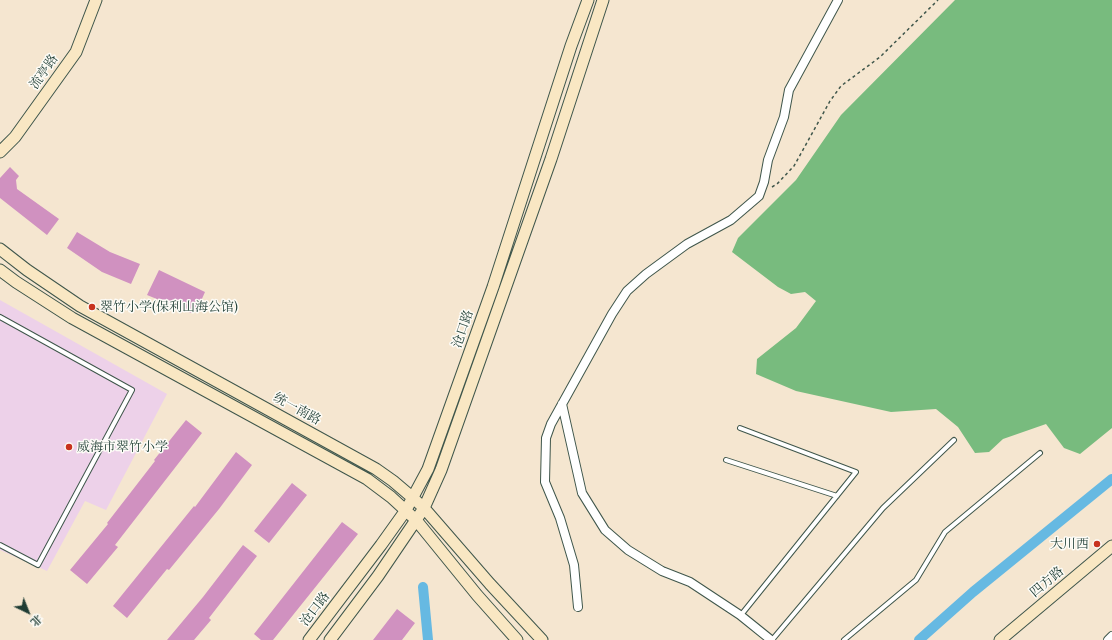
<!DOCTYPE html>
<meta charset="utf-8">
<style>
body{margin:0}
#map{position:relative;width:1112px;height:640px;overflow:hidden;background:#f5e6d0;font-family:"Libre Caslon Text","Noto Serif SC",serif}
canvas{display:block}
.north{position:absolute;left:8px;top:592px;width:40px;height:40px;-webkit-text-stroke:3px #fdfcf7;paint-order:stroke;rotate:137deg;font-size:11px;font-weight:700;line-height:16px;text-align:center;color:#1f3d34}
.north::after{content:'';display:block;margin:auto;width:14px;height:18px;background:#1f3d34;clip-path:polygon(50% 0,100% 100%,50% 72%,0 100%)}
</style>
<div id="map">
<canvas width="1112" height="640"></canvas>
<div class="north">北</div>
</div>
<script>
const c = document.querySelector('canvas').getContext('2d');
c.lineJoin = 'round';
function paint(path, color) { c.fillStyle = color; c.fill(path, 'evenodd'); }
const toPath = rows => new Path2D(rows.map(r => 'M' + r).join(''));
function strokePath(path, color, width, dash) { c.strokeStyle = color; c.lineWidth = width; c.lineCap = dash ? 'butt' : 'round'; c.setLineDash(dash || []); c.stroke(path); }
function write(font, color, halo, rows, align = 'center') {
  c.font = font + ' "Libre Caslon Text","Noto Serif SC",serif'; c.lineWidth = 3; c.setLineDash([]); c.textBaseline = 'middle'; c.strokeStyle = halo; c.fillStyle = color; for (const [text, x, y, turn = 0] of rows) {
    c.save(); c.translate(x, y); c.rotate((+turn || 0) * Math.PI / 180); c.textAlign = isNaN(turn) ? turn : align; if (halo) c.strokeText(text, 0, 0); c.fillText(text, 0, 0); c.restore();
  }
}
paint(toPath([
 [0,300,167,394,106,510,85,501,47,571,0,550]
]), '#edd1e9');
paint(toPath([
 [955,0,1112,0,1112,428,1080,454,1064,448,1046,424,1003,439,989,452,975,453,958,427,936,409,891,412,796,391,756,374,757,359,796,328,816,301,805,292,791,294,778,287,732,252,738,238,796,180,841,115]
]), '#78bb7e');
strokePath(toPath([
 [423,587,428,640],
 [919,640,973,592,1112,479]
]), '#66b9e2', 10);
paint(toPath([
 [10,167,19,176,16,180,17,189,59,219,47,235,0,198,0,178],
 [77,232,110,252,140,264,131,284,102,272,67,248],
 [159,270,205,292,197,310,191,313,147,295],
 [186,420,202,433,115,545,118,547,87,584,70,570,108,524,107,523,155,461,154,460],
 [236,452,252,465,219,509,169,570,167,569,127,618,113,606,194,506,195,507],
 [292,483,307,495,269,543,254,531],
 [342,522,358,534,273,640,261,640,254,634],
 [243,545,257,556,209,618,211,620,194,640,167,640,203,597],
 [397,609,415,623,402,640,373,640]
]), '#d091c0');
const lane = toPath([
 [0,317,132,390,38,565,0,545],
 [740,428,856,472,741,615],
 [726,460,837,496],
 [772,640,883,508,954,440],
 [844,640,916,580,945,532,1040,453]
]);
const street = toPath([
 [562,404,582,493,605,530,628,550,662,571,690,582,740,615,771,640],
 [578,607,574,565,560,518,545,482,546,438,551,424,612,314,627,291,646,274,687,244,731,220,759,196,764,182,768,160,784,117,789,90,838,0],
 [1108,640,1112,636]
]);
const secondary = toPath([
 [0,152,15,137,76,52,96,0],
 [0,249,27,270,80,306,376,469,393,481,413,498,424,508,490,584,542,640],
 [0,270,16,282,72,318,367,479,391,497,416,520,477,595,517,640],
 [309,640,381,545,406,510,428,469,493,287,571,46,588,0],
 [330,640,378,576,416,520,424,508,441,470,551,159,603,0],
 [1000,640,1112,546]
]);
strokePath(lane, '#3f564b', 6);
strokePath(street, '#3f564b', 10);
strokePath(secondary, '#3f564b', 13);
strokePath(toPath([
 [772,187,777,184,794,166,830,101,841,86,880,57,938,0]
]), '#3f564b', 1.5, [3, 3]);
strokePath(lane, '#fff', 4);
strokePath(street, '#fff', 8);
strokePath(secondary, '#f9e7c3', 11);
for (const [x, y, r, color] of [
 [92,307,4,"#c8321e"],
 [69,447,4,"#c8321e"],
 [1097,544,4,"#c8321e"]
]) { const dot = new Path2D(); dot.arc(x, y, r, 0, 2 * Math.PI); c.fillStyle = color; c.fill(dot); strokePath(dot, '#fdfcf7', 1.5); }
write('13px', '#1f3d34', '#fdfcf7', [
 ["流亭路",44,72,-55],
 ["沧口路",463,329,-71],
 ["统一南路",297,409,29],
 ["四方路",1047,582,-40],
 ["沧口路",315,609,-52]
]);
write('13px', '#1f3d34', '#fdfcf7', [
 ["翠竹小学(保利山海公馆)",100,307],
 ["威海市翠竹小学",77,447],
 ["大川西",1089,544,"right"]
], 'left');
</script>
